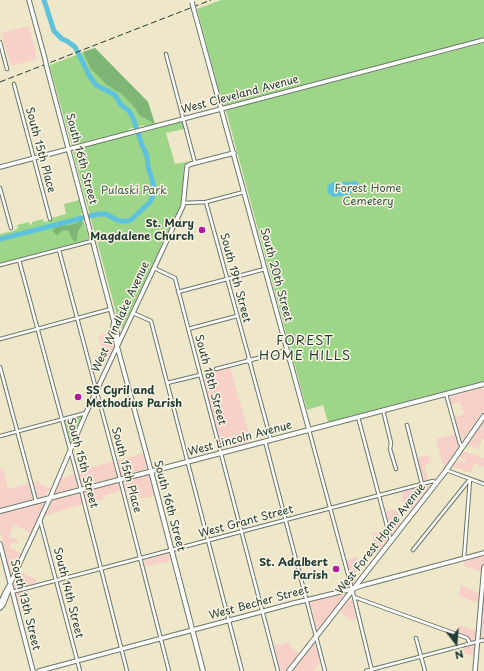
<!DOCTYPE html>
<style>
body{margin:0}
#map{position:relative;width:484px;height:671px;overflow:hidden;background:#efe7c9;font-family:"Playpen Sans",sans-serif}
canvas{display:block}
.north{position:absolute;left:436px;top:623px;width:40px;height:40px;-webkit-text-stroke:3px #fcf5e5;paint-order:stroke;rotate:164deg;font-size:11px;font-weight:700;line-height:16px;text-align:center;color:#1f3d34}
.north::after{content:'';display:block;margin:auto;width:14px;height:18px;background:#1f3d34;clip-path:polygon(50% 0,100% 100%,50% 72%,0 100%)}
</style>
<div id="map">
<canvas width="484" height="671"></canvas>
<div class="north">N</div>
</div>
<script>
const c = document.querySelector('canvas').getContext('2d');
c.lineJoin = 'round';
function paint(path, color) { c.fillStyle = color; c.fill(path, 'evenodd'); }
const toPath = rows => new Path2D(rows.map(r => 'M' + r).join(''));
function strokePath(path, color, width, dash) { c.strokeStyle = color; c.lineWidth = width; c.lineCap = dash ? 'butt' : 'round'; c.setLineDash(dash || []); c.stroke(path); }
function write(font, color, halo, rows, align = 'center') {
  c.font = font + ' "Playpen Sans",sans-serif'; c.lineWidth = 3; c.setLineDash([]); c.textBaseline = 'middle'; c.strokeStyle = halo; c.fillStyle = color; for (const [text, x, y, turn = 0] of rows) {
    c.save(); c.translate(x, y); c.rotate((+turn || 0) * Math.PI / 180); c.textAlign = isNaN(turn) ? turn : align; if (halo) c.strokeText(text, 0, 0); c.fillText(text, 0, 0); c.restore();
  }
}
paint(toPath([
 [29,26,37,59,11,66,1,33],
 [112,332,115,345,109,358,100,344,98,336],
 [230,367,251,442,222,449,221,446,203,377,216,373,215,371],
 [484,387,484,410,462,441,455,417,464,414,460,402,451,404,449,397],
 [484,421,484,439,482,439,479,449,468,445],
 [455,434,459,447,444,468,436,439],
 [463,451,484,458,484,467,474,463,471,473,453,467,458,461,466,463,467,460,460,458],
 [144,453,147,469,56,493,55,491,61,478,79,473,78,471],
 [429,455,431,463,425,465,428,480,424,481,417,458],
 [0,469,3,469,8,489,36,481,50,489,47,494,45,496,0,508],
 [147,475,149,476,154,496,140,499,137,489,126,492,125,490,103,496,103,499,63,510,45,516,52,500],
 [428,485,430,487,411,511,408,502,404,504,401,492],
 [40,503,43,504,43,507,31,533,14,525,9,536,19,541,18,543,11,543,10,548,21,553,12,573,10,571,0,531,0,514],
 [397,509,401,524,394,533,391,533,385,512],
 [386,529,389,540,377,554,372,533],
 [168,553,169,554,171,561,145,567,144,560],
 [484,553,484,640,478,641,476,656,454,651,453,648,470,643,469,641,457,634,459,625,478,631,481,604,459,596,461,585,481,594,483,573,464,566,464,559],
 [357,557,358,561,356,561,356,564,354,565,358,579,354,584,352,583,346,560],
 [19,571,37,580,35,583,27,586,30,598,17,601,14,584],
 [343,594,344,596,338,604,319,629,317,629,310,602],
 [350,600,352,600,357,619,351,620,340,611],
 [289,642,291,647,299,654,285,671,281,671,274,646],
 [314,644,316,645,321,662,313,671,293,671]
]), '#f7d1c8');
paint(toPath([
 [221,0,484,0,484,38,225,105,219,91,197,9],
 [484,43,484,381,328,422,323,405,307,410,226,111,229,109],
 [95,48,148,102,155,124,145,127,144,125,129,129,129,131,72,145,71,143,50,67,50,65],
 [181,122,183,123,184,129,166,133,175,164,191,161,186,163,184,167,182,202,122,329,120,327,73,152,76,149,130,135,130,136],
 [79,200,82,213,81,214,89,238,88,240,0,263,0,234,13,231,18,228,17,225,29,222,30,225,32,224,32,222,43,219,44,222,52,220,52,218,66,214,64,204],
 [81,417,82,418,74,438,72,441,70,440,65,421]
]), '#9dd689');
paint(toPath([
 [95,48,148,102,155,124,139,115,136,109,122,94,107,85,91,69,83,52],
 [82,220,83,224,78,231,77,240,75,242,72,239,68,230,62,231,57,235,52,231,56,227,75,224]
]), '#7eb775');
paint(toPath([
 [356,181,361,186,360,188,352,192,348,195,333,197,328,193,327,186,332,182,346,182]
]), '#5ec2dc');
strokePath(toPath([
 [0,239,98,214,106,214,119,221,128,221,132,219,150,202,152,198,154,188,152,179,148,167,147,156,142,145,133,118,129,111,121,105,115,95,96,85,89,75,75,47,67,41,62,39,54,31,44,0]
]), '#5ec2dc', 5);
const minor = toPath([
 [0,42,7,69],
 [166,54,195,163],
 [14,84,50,219],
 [0,188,11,228],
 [206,202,249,358],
 [184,203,206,202,244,192],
 [59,250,120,479,169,671],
 [19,260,81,490,127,671],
 [0,265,92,241],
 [154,268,175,278,278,671],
 [178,292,265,269],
 [133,313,151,321,242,671],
 [188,329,237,316],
 [0,339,111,309],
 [251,360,287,350],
 [250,362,247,361,249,358,251,360,250,363,271,440],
 [0,367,36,501],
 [216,369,247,361],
 [167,383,200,375],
 [446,394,460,444,463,446],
 [383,410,391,443,390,449,396,469],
 [358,417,391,541],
 [407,425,422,484],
 [309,430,352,589,372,671],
 [0,436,86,413],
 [265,441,325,671],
 [446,470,484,484],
 [40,520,80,671],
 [413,550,470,479],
 [464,558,470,480],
 [12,592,422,484,433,481,436,483],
 [354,597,467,638,470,643],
 [416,638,425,671],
 [366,671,484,640]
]);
const tertiary = toPath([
 [29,0,45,59],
 [194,10,309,430],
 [47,68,114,322,116,326,118,341],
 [0,167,484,40],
 [114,322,113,326,116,342,151,471],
 [0,544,33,671],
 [0,608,0,604,5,593,10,584,50,498,86,413,183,206,187,166,191,164,234,153],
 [0,608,3,605,10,587],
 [39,671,294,603,352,589,364,585,484,553],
 [475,671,484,567]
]);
const secondary = toPath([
 [151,471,203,671],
 [0,511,484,384],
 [289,671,445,472,484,416]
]);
strokePath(minor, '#687868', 4.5);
strokePath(tertiary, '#687868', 5.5);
strokePath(secondary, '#687868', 6);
strokePath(minor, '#fff', 2.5);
strokePath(tertiary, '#fff', 3.5);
strokePath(secondary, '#fff', 4);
strokePath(toPath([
 [0,82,211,0]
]), '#1f3d34', 1, [6, 3]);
const tertiaryBridge = toPath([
 [192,2,194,10],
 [45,59,47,68]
]);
strokePath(tertiaryBridge, '#687868', 5.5, []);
strokePath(tertiaryBridge, '#fff', 3.5);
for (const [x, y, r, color] of [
 [202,230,4,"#b5179e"],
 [78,397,4,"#b5179e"],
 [336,569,4,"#b5179e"]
]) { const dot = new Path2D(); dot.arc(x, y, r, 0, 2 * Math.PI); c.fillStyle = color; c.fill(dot); strokePath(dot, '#fcf5e5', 1.5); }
write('11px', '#1f3d34', '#fcf5e5', [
 ["West Cleveland Avenue",240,95,-15],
 ["South 15th Place",40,150,75],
 ["South 16th Street",81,159,75],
 ["South 20th Street",276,275,75],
 ["South 19th Street",235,278,75],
 ["West Windlake Avenue",121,317,-65],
 ["South 18th Street",210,380,75],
 ["West Lincoln Avenue",240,439,-15],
 ["South 15th Street",82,463,75],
 ["South 15th Place",126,470,75],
 ["South 16th Street",169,506,75],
 ["West Grant Street",246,522,-15],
 ["West Forest Home Avenue",381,539,-52],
 ["South 14th Street",68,593,76],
 ["West Becher Street",259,603,-15],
 ["South 13th Street",25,605,76]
]);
write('11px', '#385c45', '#fcf5e5', [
 ["Forest Home",368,189],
 ["Cemetery",368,202],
 ["Pulaski Park",134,191]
]);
write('bold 11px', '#1f3d34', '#fcf5e5', [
 ["St. Mary",194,224],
 ["Magdalene Church",194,237],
 ["SS Cyril and",86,391,"left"],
 ["Methodius Parish",86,404,"left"],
 ["St. Adalbert",328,563],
 ["Parish",328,576]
], 'right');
c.letterSpacing = '1px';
write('13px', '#1f3d34', '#fcf5e5', [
 ["FOREST",305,341],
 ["HOME HILLS",305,356]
]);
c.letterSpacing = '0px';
</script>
